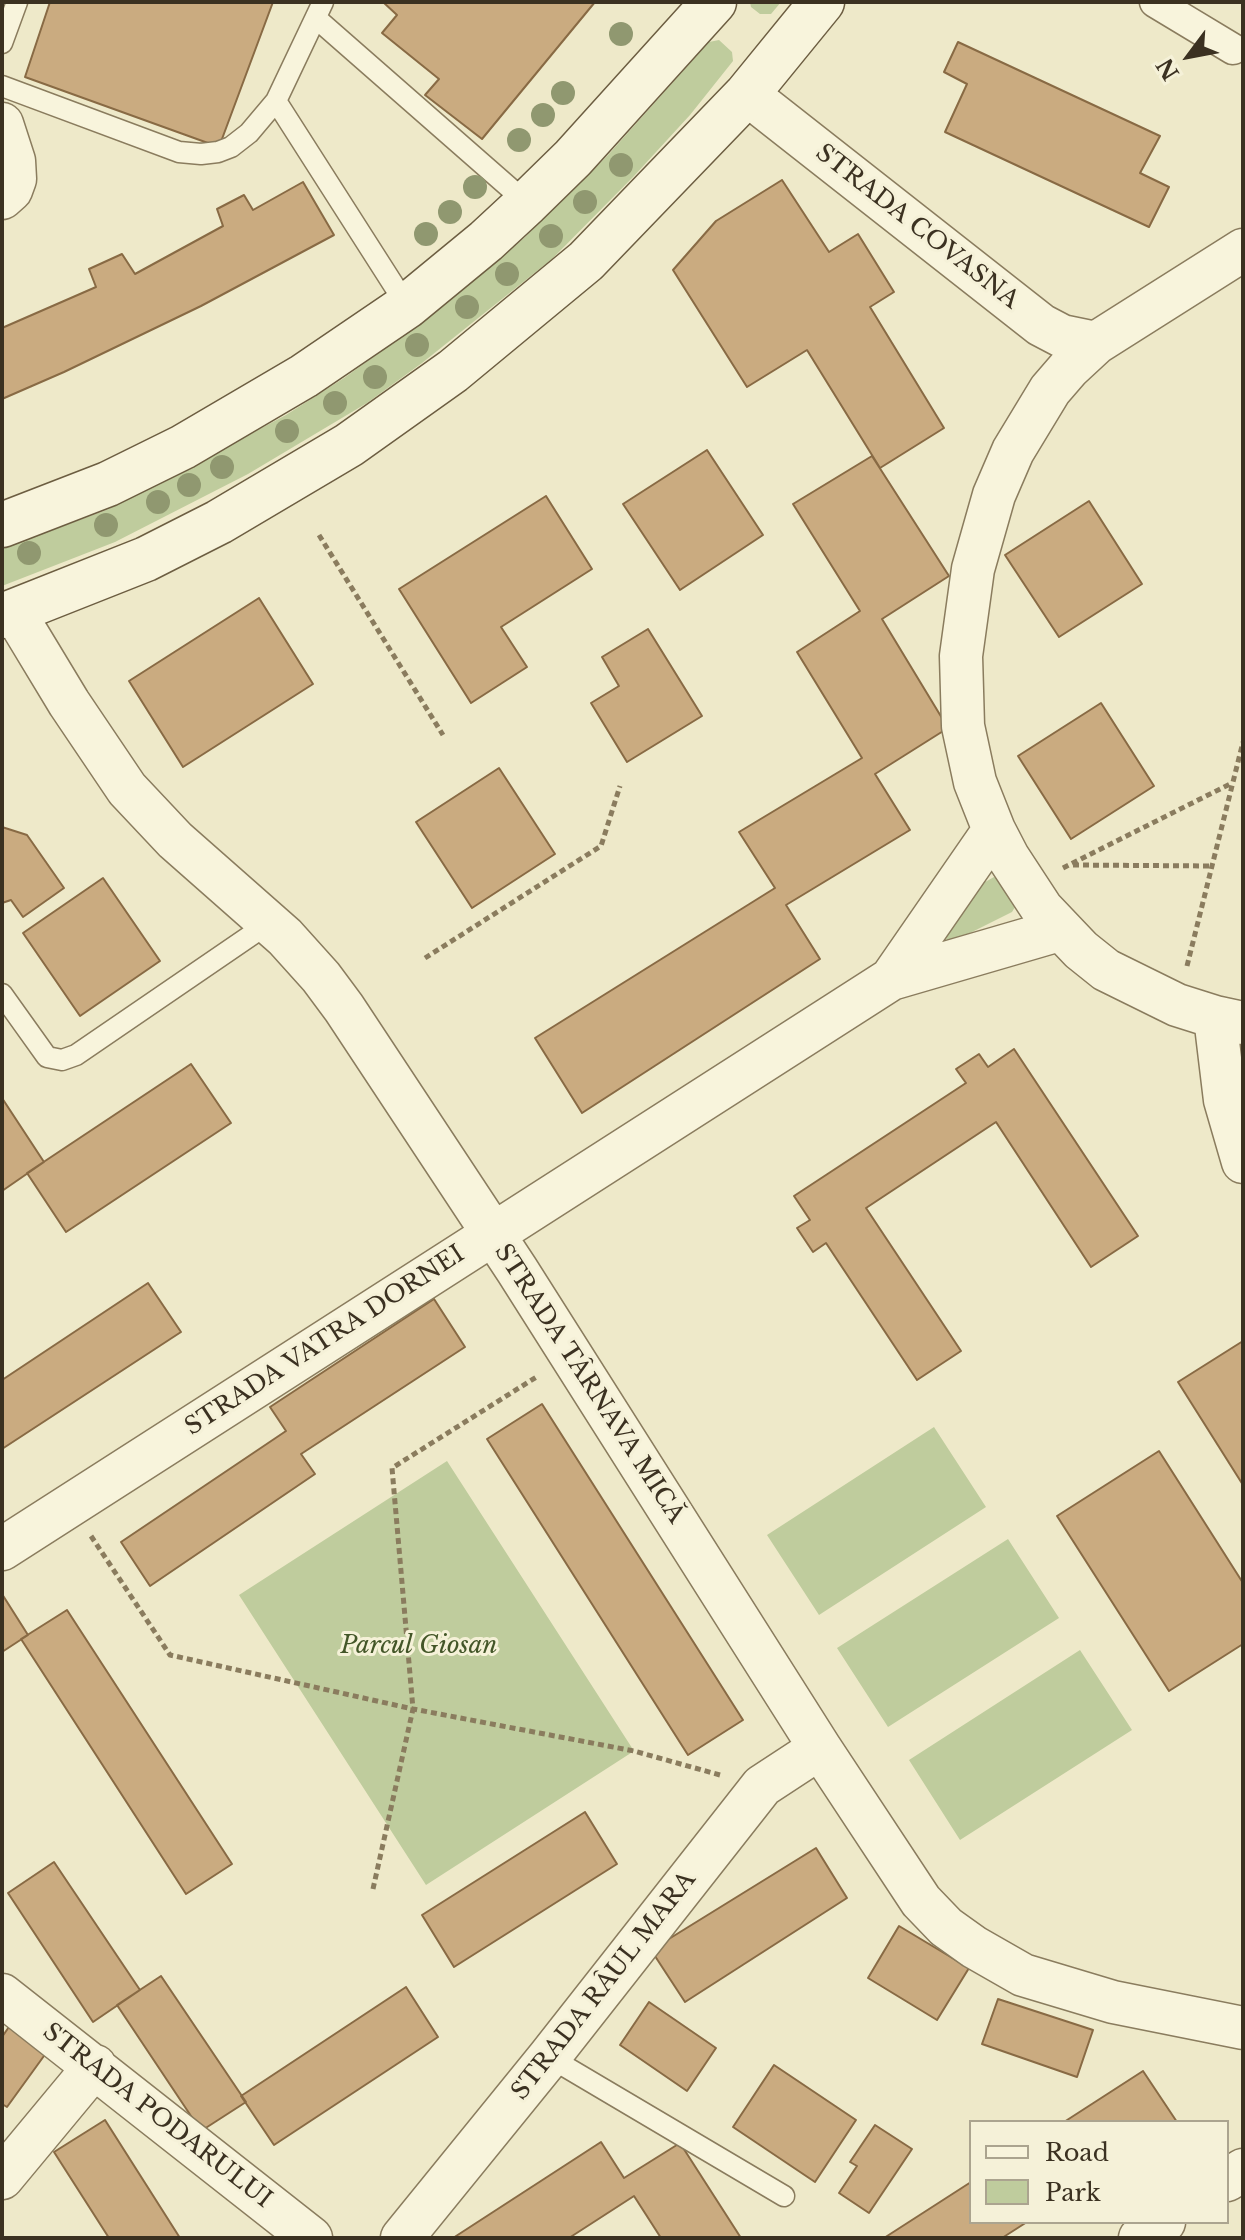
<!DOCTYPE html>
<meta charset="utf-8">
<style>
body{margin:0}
#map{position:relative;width:1245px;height:2240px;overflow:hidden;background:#eee9c9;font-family:"Libre Baskerville",serif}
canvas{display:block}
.frame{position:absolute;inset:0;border:4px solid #3b3121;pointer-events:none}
.legend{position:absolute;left:969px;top:2120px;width:260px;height:104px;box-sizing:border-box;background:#f5f1d8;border:2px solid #aba48f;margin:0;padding:10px 14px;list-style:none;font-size:24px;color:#3b3121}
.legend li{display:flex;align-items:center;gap:16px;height:40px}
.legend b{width:40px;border:2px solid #aba48f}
.north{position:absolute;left:1149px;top:16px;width:80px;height:80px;-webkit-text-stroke:6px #f5f1d8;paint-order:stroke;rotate:238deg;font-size:22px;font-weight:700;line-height:32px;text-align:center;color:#3b3121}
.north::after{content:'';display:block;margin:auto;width:28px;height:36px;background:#3b3121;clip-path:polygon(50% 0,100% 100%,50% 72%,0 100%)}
</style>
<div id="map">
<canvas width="1245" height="2240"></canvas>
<div class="frame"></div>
<ul class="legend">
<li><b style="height:10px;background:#f8f4dc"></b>Road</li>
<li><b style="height:22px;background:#bfcc9d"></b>Park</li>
</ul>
<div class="north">N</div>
</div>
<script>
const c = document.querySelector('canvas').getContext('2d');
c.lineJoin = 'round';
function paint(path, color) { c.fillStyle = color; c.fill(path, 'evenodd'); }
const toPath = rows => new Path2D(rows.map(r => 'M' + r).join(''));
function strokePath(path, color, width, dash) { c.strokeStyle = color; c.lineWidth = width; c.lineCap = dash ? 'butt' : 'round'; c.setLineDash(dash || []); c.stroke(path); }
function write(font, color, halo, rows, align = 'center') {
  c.font = font + ' "Libre Baskerville",serif'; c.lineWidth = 6; c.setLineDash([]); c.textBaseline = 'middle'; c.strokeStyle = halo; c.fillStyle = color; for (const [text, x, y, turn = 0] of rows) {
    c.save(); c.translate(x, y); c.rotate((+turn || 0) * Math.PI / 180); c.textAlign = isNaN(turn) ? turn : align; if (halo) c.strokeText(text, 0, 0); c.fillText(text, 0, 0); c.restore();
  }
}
paint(toPath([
 [750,2,781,2,771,14,760,14,751,7],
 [719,40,732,52,733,61,690,115,634,176,552,259,422,363,367,403,248,474,115,542,2,586,2,549,109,509,286,415,344,378,445,305,524,238,608,155,709,42],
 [994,877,1001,879,1015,907,1012,912,952,942,947,941,946,938,978,886],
 [934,1427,986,1507,819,1615,767,1535],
 [447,1461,634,1751,426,1885,239,1595],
 [1008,1539,1059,1618,888,1727,837,1648],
 [1080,1650,1132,1730,960,1840,909,1760]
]), '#bfcc9d');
const building = toPath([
 [50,2,273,2,219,147,25,77,50,2],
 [383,2,595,2,482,139,425,95,439,79,382,33,397,15,383,2],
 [958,42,1160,136,1140,173,1169,187,1149,227,945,132,967,84,944,72,958,42],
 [782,180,829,252,858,234,894,292,870,307,944,428,880,468,807,350,747,387,673,270,716,221,782,180],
 [303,182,334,235,201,306,64,372,2,399,2,328,96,287,89,269,122,254,135,274,223,226,217,209,244,195,253,210,303,182],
 [707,450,763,535,680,590,623,504,707,450],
 [872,456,949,576,882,619,948,728,875,774,910,830,786,905,820,959,582,1113,535,1038,775,888,739,832,862,758,797,652,860,611,793,504,872,456],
 [546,496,592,569,501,627,527,667,471,703,399,589,546,496],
 [1089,501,1142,584,1059,637,1005,555,1089,501],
 [259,598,313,684,183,767,129,681,259,598],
 [648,629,702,716,627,762,591,703,619,686,602,657,648,629],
 [1101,703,1154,786,1071,839,1018,756,1101,703],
 [499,768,555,854,472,908,416,822,499,768],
 [2,827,27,835,64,888,23,917,11,900,2,903,2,827],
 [103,878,160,961,80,1016,23,933,103,878],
 [1014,1049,1138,1236,1091,1267,996,1122,866,1208,961,1351,917,1380,826,1243,813,1252,797,1228,810,1220,794,1196,966,1083,956,1069,979,1054,988,1067,1014,1049],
 [191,1064,231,1123,66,1232,27,1173,191,1064],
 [2,1098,44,1162,2,1191,2,1098],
 [148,1283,181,1332,2,1449,2,1380,148,1283],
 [434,1299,465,1347,301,1454,315,1474,150,1586,121,1542,286,1431,270,1407,434,1299],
 [1243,1341,1243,1485,1178,1382,1243,1341],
 [542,1404,743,1720,688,1755,487,1439,542,1404],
 [1159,1451,1243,1583,1243,1644,1169,1691,1057,1516,1159,1451],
 [2,1594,28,1635,2,1652,2,1594],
 [67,1610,232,1864,186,1894,21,1639,67,1610],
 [585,1812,617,1864,454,1967,422,1915,585,1812],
 [816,1848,847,1898,685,2002,651,1950,816,1848],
 [54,1862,140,1990,93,2022,8,1893,54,1862],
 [899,1926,969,1968,937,2020,868,1978,899,1926],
 [161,1976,246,2102,201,2131,117,2005,161,1976],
 [406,1987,438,2037,274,2145,241,2096,406,1987],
 [998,1999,1093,2030,1077,2077,982,2044,998,1999],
 [649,2002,716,2048,687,2091,620,2045,649,2002],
 [13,2021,49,2049,7,2107,2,2104,2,2037,13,2021],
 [774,2065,856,2120,815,2182,733,2127,774,2065],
 [1143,2071,1177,2122,1064,2122,1143,2071],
 [105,2120,180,2238,109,2238,54,2152,105,2120],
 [875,2125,912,2149,869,2213,839,2193,857,2166,850,2162,875,2125],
 [601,2142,624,2178,680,2143,741,2238,661,2238,634,2196,569,2238,453,2238,601,2142],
 [971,2182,971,2222,1027,2222,1002,2238,884,2238,971,2182]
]);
paint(building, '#caab80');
strokePath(building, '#886a44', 2);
const service = toPath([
 [317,19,527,203],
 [2,43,17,2],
 [2,86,179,152,201,154,218,152,231,147,249,133,276,101,323,2],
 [276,101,407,306],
 [2,994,47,1057,62,1060,76,1055,269,923],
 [549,2057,784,2196]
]);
const pedestrian = toPath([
 [1155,2,1233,49]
]);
const minor = toPath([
 [747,94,1041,325,1062,336,1096,343],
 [2,124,14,161,15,179,11,190,2,198],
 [1243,250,1096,343,1069,368,1050,390,1013,451,994,495,973,569,961,656,963,726,975,782,994,830,1008,857,1042,909,1081,950,1106,970,1177,1005,1215,1017,1243,1023],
 [14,612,69,703,127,789,175,840,285,937,321,977,344,1008,517,1270,820,1748,921,1901,946,1927,974,1947,1023,1975,1113,2002,1243,2028],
 [891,979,994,830],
 [1215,1017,1225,1100,1243,1162],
 [2,1549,891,979,1059,930],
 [2,1995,311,2238],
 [2,2178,95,2066],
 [1227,2180,1243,2170],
 [402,2238,549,2057,762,1786,820,1748],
 [1140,2238,1164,2222]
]);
const secondary = toPath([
 [2,525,108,484,183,447,304,376,407,306,486,241,527,203,573,158,714,2],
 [2,616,146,559,219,522,349,445,453,371,586,261,747,94,822,2]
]);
strokePath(service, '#8a7c5e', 23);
strokePath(pedestrian, '#8a7c5e', 33);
strokePath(minor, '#8a7c5e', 45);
strokePath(secondary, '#6c5d41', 47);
strokePath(toPath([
 [319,535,443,735],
 [1073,865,1212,866],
 [1063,868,1232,783],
 [425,958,601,846,620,786],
 [1187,966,1243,742],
 [91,1536,170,1655,413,1709,634,1751,720,1775],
 [373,1889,413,1709,392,1468,538,1376]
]), '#8a7c5e', 5, [6, 4]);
strokePath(service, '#f8f4dc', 20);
strokePath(pedestrian, '#f8f4dc', 30);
strokePath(minor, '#f8f4dc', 42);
strokePath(secondary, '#f8f4dc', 44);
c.fillStyle = '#909870';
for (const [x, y] of [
 [621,34],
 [563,93],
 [543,115],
 [519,140],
 [621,165],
 [475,187],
 [585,202],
 [450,212],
 [426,234],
 [551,236],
 [507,274],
 [467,307],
 [417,345],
 [375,377],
 [335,403],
 [287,431],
 [222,467],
 [189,485],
 [158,502],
 [106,525],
 [29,553]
]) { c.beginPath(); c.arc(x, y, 12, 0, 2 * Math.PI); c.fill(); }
write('24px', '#3b3121', '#f5f1d8', [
 ["STRADA COVASNA",917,227,38],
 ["STRADA VATRA DORNEI",325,1341,-33],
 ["STRADA TÂRNAVA MICĂ",589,1384,57],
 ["STRADA RÂUL MARA",604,1986,-52],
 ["STRADA PODARULUI",157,2116,38]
]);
write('italic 24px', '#435628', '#f5f1d8', [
 ["Parcul Giosan",419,1646]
]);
</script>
